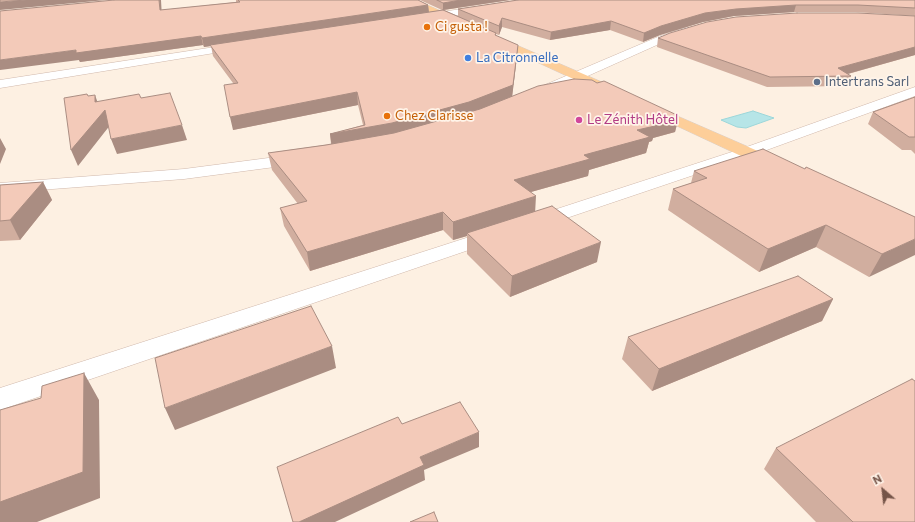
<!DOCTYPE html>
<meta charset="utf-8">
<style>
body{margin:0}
#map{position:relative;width:915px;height:522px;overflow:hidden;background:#fdf0e2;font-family:Commissioner,sans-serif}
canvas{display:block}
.north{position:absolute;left:863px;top:470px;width:40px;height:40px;-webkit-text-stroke:3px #fff4e9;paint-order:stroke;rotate:332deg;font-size:11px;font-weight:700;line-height:16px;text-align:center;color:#755448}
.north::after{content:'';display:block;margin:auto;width:14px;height:18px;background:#755448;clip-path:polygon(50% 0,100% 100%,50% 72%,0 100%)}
</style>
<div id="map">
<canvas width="915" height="522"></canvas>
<div class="north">N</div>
</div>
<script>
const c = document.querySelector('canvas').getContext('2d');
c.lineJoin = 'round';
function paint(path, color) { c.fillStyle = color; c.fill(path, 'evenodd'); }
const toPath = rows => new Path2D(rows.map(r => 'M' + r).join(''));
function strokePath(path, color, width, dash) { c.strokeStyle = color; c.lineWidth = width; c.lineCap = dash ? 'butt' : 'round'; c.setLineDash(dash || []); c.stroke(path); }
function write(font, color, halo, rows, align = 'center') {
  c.font = font + ' Commissioner,sans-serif'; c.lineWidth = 3.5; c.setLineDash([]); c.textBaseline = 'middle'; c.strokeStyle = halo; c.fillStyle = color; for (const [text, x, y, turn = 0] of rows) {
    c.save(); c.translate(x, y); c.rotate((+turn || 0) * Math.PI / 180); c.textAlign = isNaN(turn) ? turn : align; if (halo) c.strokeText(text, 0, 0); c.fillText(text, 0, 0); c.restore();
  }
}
const water = toPath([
 [753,111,774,118,746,128,737,127,721,120,753,111]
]);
paint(water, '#b6e5e7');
strokePath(water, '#9cd6d9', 1);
const street = toPath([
 [520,0,541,0,537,3,422,21,417,18,422,15,520,0],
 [687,27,692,30,691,32,668,40,543,96,533,96,531,93,533,90,660,36,687,27],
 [241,43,247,46,245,48,0,88,0,80,241,43],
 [915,87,915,96,753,155,540,227,533,229,526,227,523,223,526,219,741,149,915,87],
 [299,154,305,155,307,159,305,163,184,179,0,193,0,183,184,169,299,154],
 [494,229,501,231,504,235,501,239,0,410,0,388,494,229]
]);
const primary = toPath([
 [405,0,416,0,466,22,467,24,466,26,458,26,405,0],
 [491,34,618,89,620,92,618,95,613,96,608,95,487,39,486,37,487,35,491,34],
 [652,105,783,162,786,166,783,170,777,171,771,170,647,112,645,109,647,106,652,105]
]);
strokePath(street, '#d0b8ac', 1);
strokePath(primary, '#d8cfcc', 1);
paint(street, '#fff');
paint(primary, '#fdce99');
paint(toPath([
 [236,0,418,0,428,5,429,12,442,10,420,0,510,0,444,10,458,16,458,9,915,0,915,16,855,12,794,12,734,16,703,22,660,35,643,42,610,30,550,40,502,27,499,35,496,34,496,35,517,56,512,96,679,116,675,132,653,138,652,141,649,142,646,153,589,170,588,176,531,192,535,211,597,262,510,297,467,254,467,236,453,240,443,230,310,271,284,226,280,208,298,204,272,170,268,153,331,144,330,134,363,125,358,105,233,130,233,83,213,56,211,46,204,47,203,45,80,62,79,60,162,10,236,2],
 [915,16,915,55,848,74,851,76,847,86,767,87,657,47,658,38],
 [915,97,915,154,911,150,902,150,868,124,873,112],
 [805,169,915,217,869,277,816,247,759,272,668,210,673,189,691,183,694,171],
 [43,182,52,200,20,240,0,241,0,185],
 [833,299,822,321,652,391,622,359,628,337],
 [776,448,915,522,816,522,764,469]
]), '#d1ae9f');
paint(toPath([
 [26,0,106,0,0,10,0,2],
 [159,0,161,0,162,18,160,10],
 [461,0,510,0,443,10,443,3],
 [428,5,429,13,204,47,202,38],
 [796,5,794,12,734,16,703,22,660,35,643,42,644,33,661,26,705,13,736,9],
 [502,18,502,27,499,35,499,26],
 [611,21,610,30,550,40,551,32],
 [201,36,203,45,80,62,79,60,0,70,0,60,76,50],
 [518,45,517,56,512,98,469,115,332,148,330,134,392,123],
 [915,47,915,55,840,76,838,68],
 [357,92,358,105,233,130,230,117],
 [95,95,100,109,105,110,111,124,78,166,71,150,95,102],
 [679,116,675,132,653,138,652,141,649,142,646,153,589,170,588,176,513,197,514,180,584,155,652,124],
 [182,125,187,140,117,154,111,139],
 [0,138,6,149,0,164],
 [43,182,52,200,20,240,10,220],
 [536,196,535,214,467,233,467,236,453,240,453,222],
 [443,212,443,230,310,271,307,252],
 [826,225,816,247,759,272,768,249],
 [915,239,915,255,869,277,882,254],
 [601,242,597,262,510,297,512,276],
 [833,299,822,321,652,391,659,369],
 [332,346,336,368,175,430,165,408],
 [84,373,99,400,100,498,37,522,0,522,0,502],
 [479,432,479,447,424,470,425,480,335,522,299,522,420,457]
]), '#aa8d82');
const building = toPath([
 [0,0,26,0,0,2,0,0],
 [114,0,159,0,160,10,240,2,238,0,418,0,428,5,202,38,201,36,76,53,76,50,0,60,0,11,114,0],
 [437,0,461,0,443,3,437,0],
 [518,0,915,0,915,8,858,5,796,5,736,9,705,13,661,26,644,33,611,21,551,32,502,18,499,26,458,9,518,0],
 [443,10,496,33,495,35,518,45,513,85,469,102,392,123,330,134,365,125,357,92,230,117,224,85,238,83,210,45,443,10],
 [797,13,858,13,915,16,915,47,838,68,851,76,770,77,658,38,670,33,707,22,736,17,797,13],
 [574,79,592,80,597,83,604,81,679,116,652,124,655,126,637,130,650,137,584,155,590,159,514,180,536,196,453,222,443,212,307,252,280,208,307,201,268,153,326,145,394,133,480,109,538,86,574,79],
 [170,93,182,125,111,139,105,110,71,150,64,98,87,94,88,96,95,95,95,102,139,94,141,98,170,93],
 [915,97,915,137,909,137,873,112,915,97],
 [763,149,805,169,806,167,915,217,915,239,882,254,826,225,768,249,673,189,707,178,694,171,763,149],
 [43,182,10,220,0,221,0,185,43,182],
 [552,206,601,242,512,276,467,233,552,206],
 [798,276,833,299,659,369,628,337,798,276],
 [311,306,332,346,165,408,155,358,311,306],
 [84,373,83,472,0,502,0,410,41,398,42,386,84,373],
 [912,379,915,381,915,522,853,522,776,448,912,379],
 [460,402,479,432,420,457,424,465,299,522,293,522,277,467,398,417,402,424,460,402],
 [434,512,438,522,410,522,434,512]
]);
paint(building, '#f3cab9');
strokePath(building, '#aa8d82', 1);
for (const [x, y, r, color] of [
 [427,27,4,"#e8710a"],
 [468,58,4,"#3f7fe0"],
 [817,82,4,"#5c6f8a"],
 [387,116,4,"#e8710a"],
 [579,120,4,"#d1479c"]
]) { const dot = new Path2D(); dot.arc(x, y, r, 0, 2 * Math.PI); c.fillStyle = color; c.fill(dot); strokePath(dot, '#fff4e9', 1.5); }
write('13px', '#c56008', '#fff4e9', [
 ["Ci gusta !",435,27],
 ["Chez Clarisse",395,116]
], 'left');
write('13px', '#366cbe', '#fff4e9', [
 ["La Citronnelle",476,58]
], 'left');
write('13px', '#4e5e75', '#fff4e9', [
 ["Intertrans Sarl",825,82]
], 'left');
write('13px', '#b23c85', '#fff4e9', [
 ["Le Zénith Hôtel",587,120]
], 'left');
</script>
